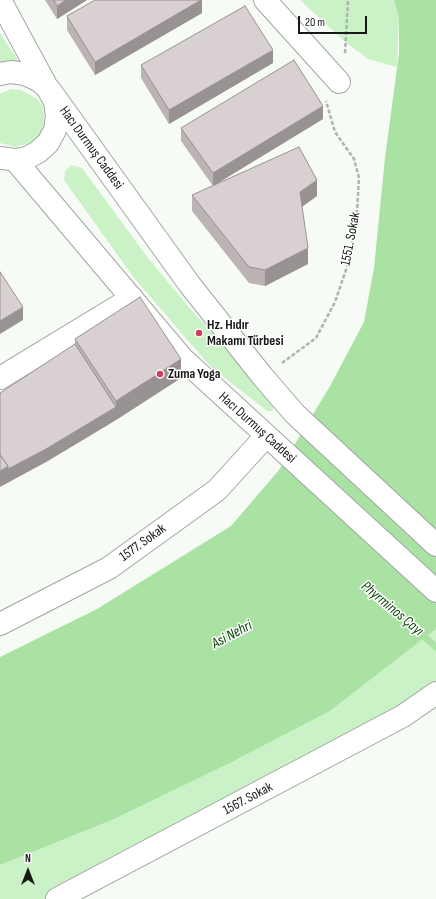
<!DOCTYPE html>
<meta charset="utf-8">
<style>
body{margin:0}
#map{position:relative;width:436px;height:899px;overflow:hidden;background:#f6fbf5;font-family:"Sofia Sans Condensed",sans-serif}
canvas{display:block}
.north{position:absolute;left:8px;top:851px;width:40px;height:40px;-webkit-text-stroke:3px #fff;paint-order:stroke;rotate:0deg;font-size:11px;font-weight:700;line-height:16px;text-align:center;color:#171917}
.north::after{content:'';display:block;margin:auto;width:14px;height:18px;background:#171917;clip-path:polygon(50% 0,100% 100%,50% 72%,0 100%)}
.scale{position:absolute;left:298px;top:16px;width:69px;height:18px;box-sizing:border-box;border:2px solid #171917;border-top:0;padding-left:5px;font-size:12px;line-height:14px;white-space:nowrap;color:#171917;-webkit-text-stroke:3px #fff;paint-order:stroke}
</style>
<div id="map">
<canvas width="436" height="899"></canvas>
<div class="north">N</div>
<div class="scale">20 m</div>
</div>
<script>
const c = document.querySelector('canvas').getContext('2d');
c.lineJoin = 'round';
function paint(path, color) { c.fillStyle = color; c.fill(path, 'evenodd'); }
const toPath = rows => new Path2D(rows.map(r => 'M' + r).join(''));
function strokePath(path, color, width, dash) { c.strokeStyle = color; c.lineWidth = width; c.lineCap = dash ? 'butt' : 'round'; c.setLineDash(dash || []); c.stroke(path); }
function write(font, color, halo, rows, align = 'center') {
  c.font = font + ' "Sofia Sans Condensed",sans-serif'; c.lineWidth = 3; c.setLineDash([]); c.textBaseline = 'middle'; c.strokeStyle = halo; c.fillStyle = color; for (const [text, x, y, turn = 0] of rows) {
    c.save(); c.translate(x, y); c.rotate((+turn || 0) * Math.PI / 180); c.textAlign = isNaN(turn) ? turn : align; if (halo) c.strokeText(text, 0, 0); c.fillText(text, 0, 0); c.restore();
  }
}
paint(toPath([
 [300,0,394,0,399,18,397,67,368,59,344,41],
 [0,33,19,62,0,66],
 [11,89,21,90,37,99,43,107,44,116,43,126,40,135,33,142,15,147,0,143,0,94],
 [71,165,82,168,148,258,193,312,229,350,274,406,272,411,267,411,210,366,134,278,64,180,65,171],
 [436,629,436,699,56,899,0,899,0,865,112,820,230,763,330,711]
]), '#caf2c6');
paint(toPath([
 [394,0,436,0,436,629,330,711,230,763,112,820,0,865,0,657,97,609,231,526,279,470,329,388,364,322,374,268,385,158,399,53,399,18]
]), '#a9e2a3');
strokePath(toPath([
 [418,631,436,647]
]), '#a9e2a3', 7);
const street = toPath([
 [0,378,132,298],
 [0,624,109,568,217,490,266,436],
 [57,899,403,716,436,693]
]);
const secondary = toPath([
 [0,0,55,102,57,116,55,130,48,143,38,152,27,158,15,160,2,158],
 [265,0,339,82],
 [0,74,11,72,25,74,38,80,49,89,190,285,263,377,295,414,436,545],
 [15,160,182,358,436,591]
]);
strokePath(street, '#a1a7a1', 24);
strokePath(secondary, '#a1a7a1', 24);
strokePath(toPath([
 [345,53,348,0],
 [282,363,316,338,335,302,350,258,357,211,359,178,354,159,335,132,326,101]
]), '#b0b4af', 2.5, [4, 2]);
strokePath(street, '#fff', 22);
strokePath(secondary, '#fff', 22);
paint(toPath([
 [45,0,87,0,57,19],
 [202,0,202,13,95,75,67,30,67,16],
 [273,63,169,124,141,78,141,65],
 [323,119,213,186,181,141,181,128],
 [192,195,317,196,302,207,308,264,265,286,249,283,192,211],
 [75,339,181,378,116,420,46,462,8,482,75,344]
]), '#bbb3b4');
paint(toPath([
 [66,0,87,0,57,19,57,6],
 [201,0,202,0,202,13,95,75,95,62],
 [273,50,273,63,169,124,169,110],
 [323,106,323,119,213,186,213,173],
 [317,180,317,196,300,208,300,192],
 [308,248,308,264,265,286,265,270],
 [23,307,23,320,0,334,0,321],
 [181,359,181,378,116,420,46,462,0,487,0,471,116,407,116,401]
]), '#989292');
const building = toPath([
 [54,0,66,0,57,6,54,0],
 [95,0,201,0,95,62,67,16,95,0],
 [245,6,273,50,169,110,141,65,245,6],
 [294,60,323,106,213,173,181,128,294,60],
 [299,147,317,180,300,192,308,248,265,270,249,267,192,195,299,147],
 [0,272,23,307,0,321,0,272],
 [140,297,181,359,116,401,75,339,140,297],
 [75,344,116,407,46,449,8,469,8,466,0,455,0,393,75,344],
 [0,455,8,466,0,471,0,455]
]);
paint(building, '#d9d0d1');
strokePath(building, '#989292', 1);
for (const [x, y, r, color] of [
 [199,333,4,"#cf3f5d"],
 [160,374,4,"#cf3f5d"]
]) { const dot = new Path2D(); dot.arc(x, y, r, 0, 2 * Math.PI); c.fillStyle = color; c.fill(dot); strokePath(dot, '#fff', 1.5); }
write('14px', '#171917', '#fff', [
 ["Hacı Durmuş Caddesi",91,148,54],
 ["1551. Sokak",351,239,-79],
 ["Hacı Durmuş Caddesi",257,428,42],
 ["1577. Sokak",143,543,-36],
 ["1567. Sokak",248,799,-28]
]);
write('bold 14px', '#171917', '#fff', [
 ["Hz. Hıdır",207,325],
 ["Makamı Türbesi",207,341],
 ["Zuma Yoga",168,374]
], 'left');
write('italic 15px', '#0b4608', '#fff', [
 ["Phyrminos Çayı",392,609,40],
 ["Asi Nehri",232,635,-28]
]);
</script>
